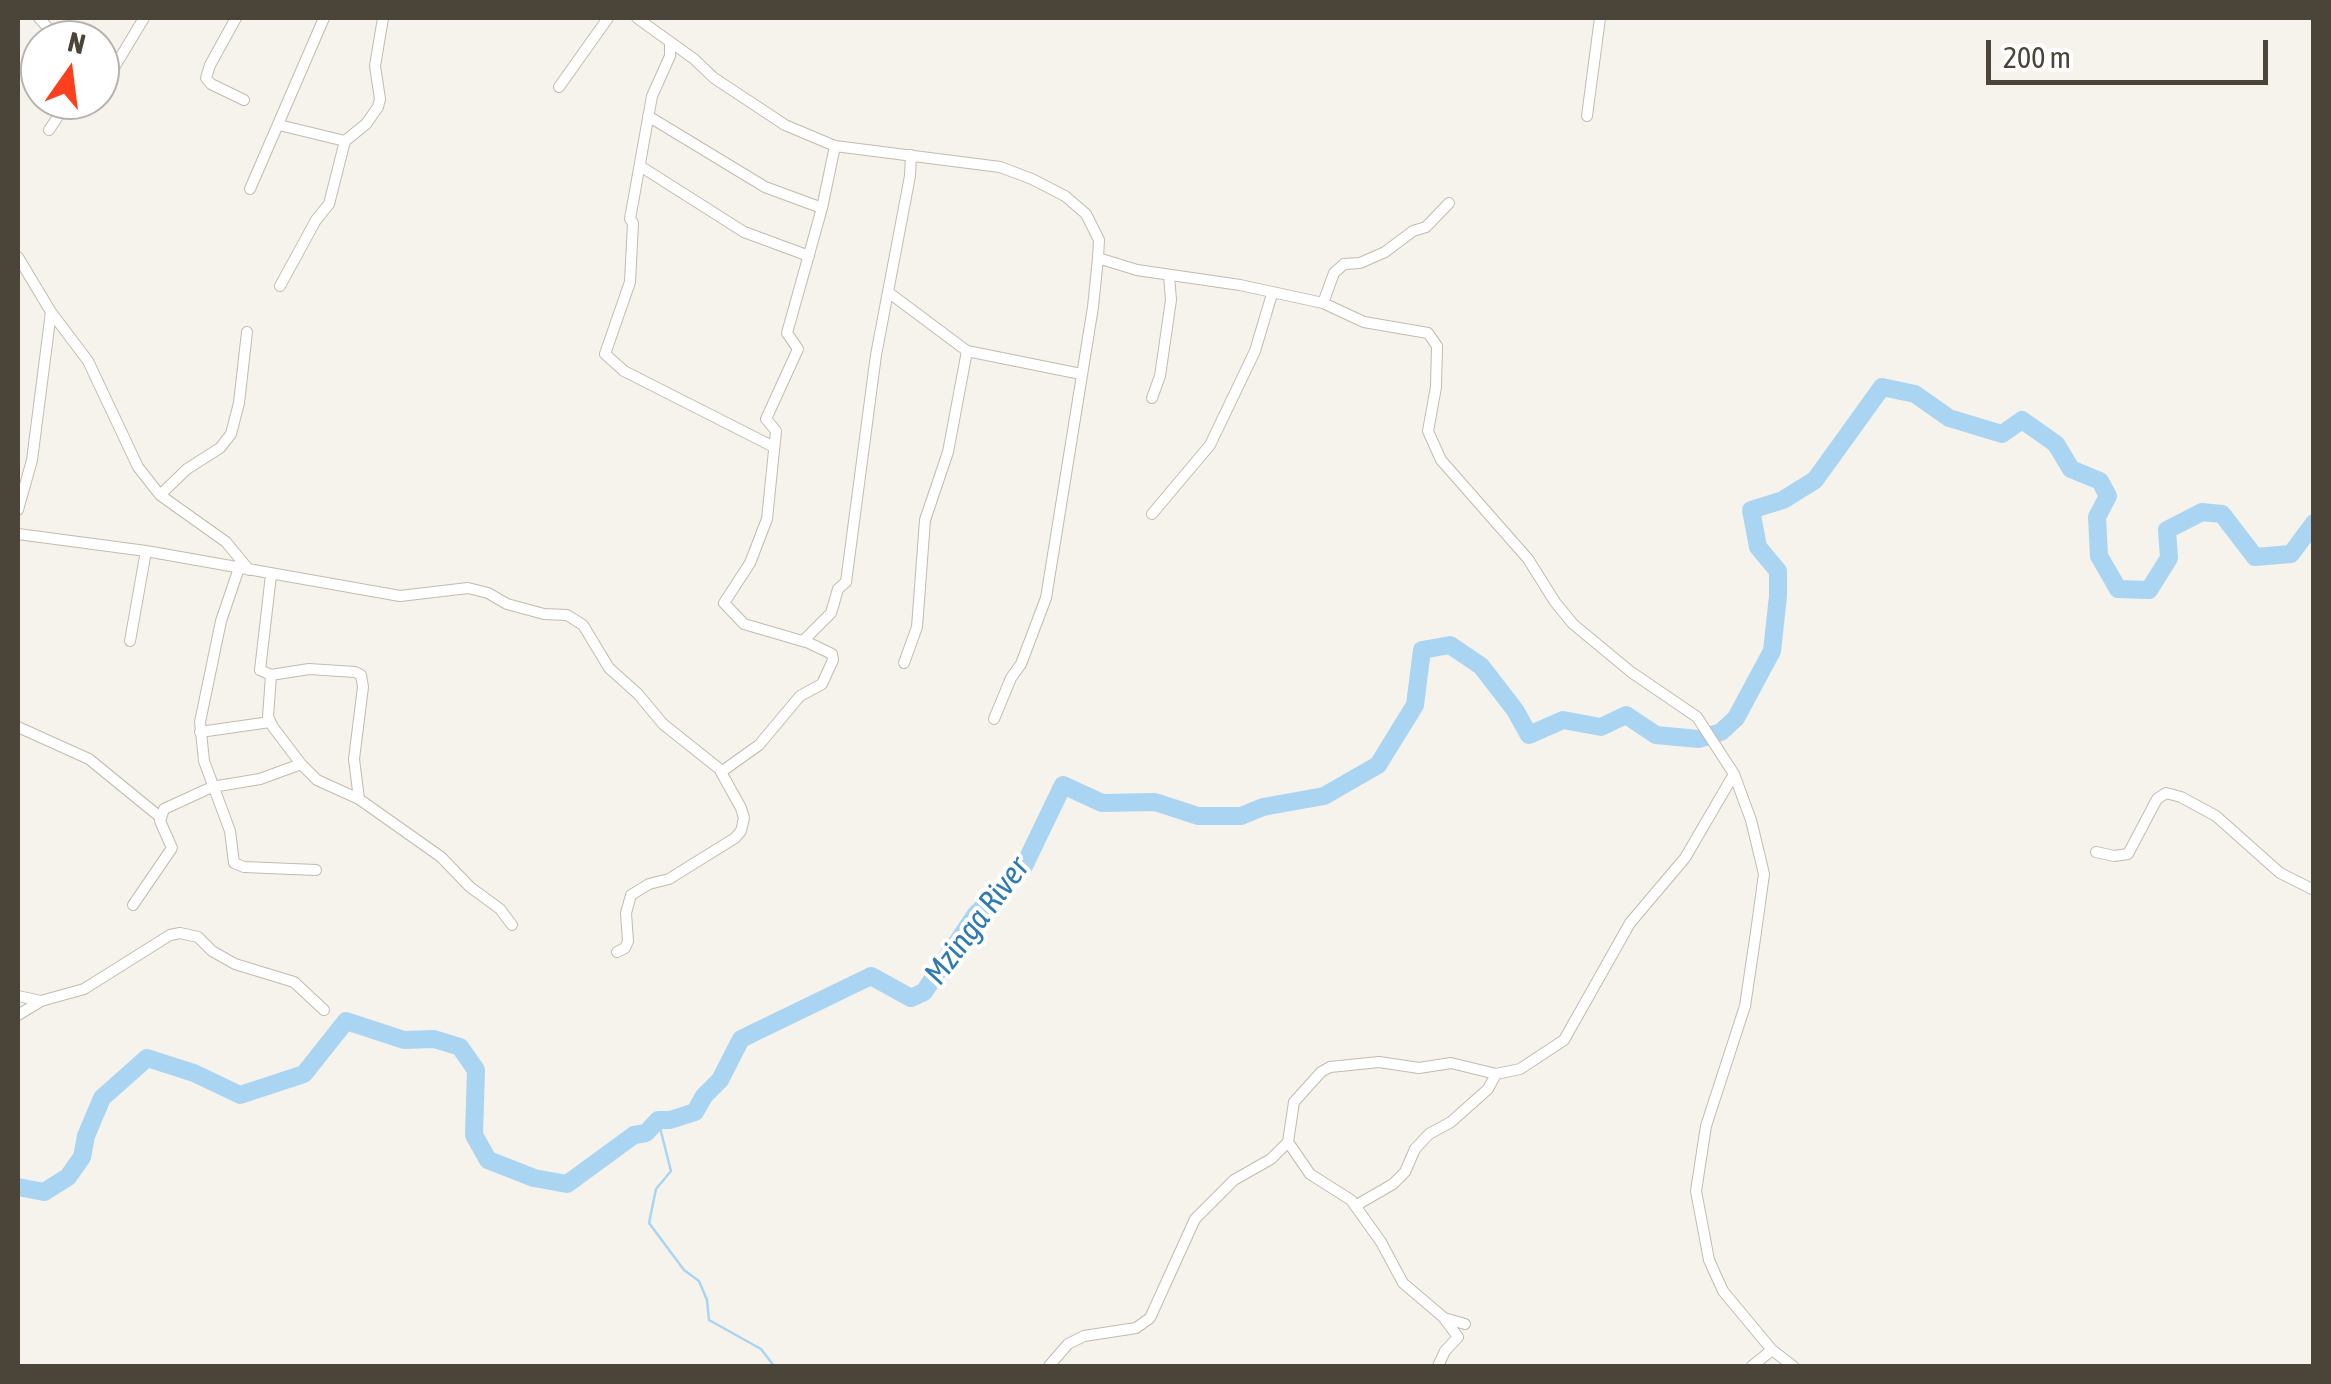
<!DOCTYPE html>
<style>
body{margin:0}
#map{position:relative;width:2331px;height:1384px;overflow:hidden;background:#f6f3ec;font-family:"Asap Condensed",sans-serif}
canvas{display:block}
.frame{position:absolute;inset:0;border:20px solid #4b4439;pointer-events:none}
.north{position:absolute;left:20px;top:20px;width:100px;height:100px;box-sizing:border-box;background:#fff;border:2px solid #b7b4b0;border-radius:50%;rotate:14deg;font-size:28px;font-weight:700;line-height:40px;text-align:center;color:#4b4439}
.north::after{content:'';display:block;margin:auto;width:35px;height:45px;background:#fc3f1d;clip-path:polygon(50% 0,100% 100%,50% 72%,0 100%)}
.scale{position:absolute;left:1986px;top:40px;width:282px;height:45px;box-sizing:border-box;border:5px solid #4b4439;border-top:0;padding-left:12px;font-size:30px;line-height:35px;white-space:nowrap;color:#4b4439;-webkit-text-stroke:8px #fff;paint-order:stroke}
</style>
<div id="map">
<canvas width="2331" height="1384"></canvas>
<div class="frame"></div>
<div class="north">N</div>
<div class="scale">200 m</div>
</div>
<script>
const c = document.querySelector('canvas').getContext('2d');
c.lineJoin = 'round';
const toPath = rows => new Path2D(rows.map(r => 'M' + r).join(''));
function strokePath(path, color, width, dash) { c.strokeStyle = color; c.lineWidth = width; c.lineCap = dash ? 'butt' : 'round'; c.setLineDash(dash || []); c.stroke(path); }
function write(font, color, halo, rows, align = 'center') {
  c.font = font + ' "Asap Condensed",sans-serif'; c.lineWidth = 8; c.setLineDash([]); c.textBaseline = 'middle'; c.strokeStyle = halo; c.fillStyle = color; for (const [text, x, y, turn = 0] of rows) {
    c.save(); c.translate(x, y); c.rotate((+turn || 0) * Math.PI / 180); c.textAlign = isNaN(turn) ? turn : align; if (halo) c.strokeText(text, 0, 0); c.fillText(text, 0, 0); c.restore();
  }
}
strokePath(toPath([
 [658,1120,671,1171,656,1189,649,1223,684,1270,699,1281,707,1300,709,1320,761,1349,774,1366]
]), '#a9d4f2', 2.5);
strokePath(toPath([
 [18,1187,44,1192,68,1177,82,1157,86,1136,102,1098,147,1058,194,1073,240,1095,304,1074,346,1021,404,1040,434,1039,460,1047,476,1070,474,1135,488,1160,534,1178,567,1184,634,1135,646,1133,658,1120,670,1120,695,1112,704,1096,720,1080,741,1039,871,976,911,998,924,992,976,914,1024,866,1063,785,1102,803,1155,802,1198,816,1241,816,1263,807,1324,796,1378,765,1415,705,1422,650,1450,645,1481,666,1515,710,1529,735,1563,720,1601,727,1626,715,1656,735,1699,739,1721,732,1736,718,1772,651,1778,596,1778,571,1758,547,1751,510,1783,500,1815,480,1882,387,1915,394,1949,418,2002,434,2022,420,2056,444,2071,469,2100,481,2108,496,2097,517,2099,556,2118,589,2149,590,2169,558,2167,530,2202,512,2222,514,2255,557,2291,554,2314,523]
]), '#a9d4f2', 18);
const street = toPath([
 [39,18,59,40],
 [236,18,210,65,206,78,211,84,244,100],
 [637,18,694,59,714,78,785,125,835,146,1000,167,1032,179,1065,196,1086,214,1099,240,1098,258,1137,270,1240,285,1323,303,1364,322,1428,333,1437,346,1436,387,1428,431,1441,460,1528,559,1555,602,1573,624,1631,672,1697,717,1734,774,1751,820,1764,874,1756,932,1745,1006,1706,1126,1696,1191,1709,1260,1723,1291,1772,1350,1793,1366],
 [670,42,670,56,652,96,630,219,633,223,630,282,605,354,624,371,772,446],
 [559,87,608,18],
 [100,91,144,18],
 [648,116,765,187,822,208],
 [1587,116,1600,18],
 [279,125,345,141,366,124,378,107,380,99,375,66,383,18],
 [49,130,69,100],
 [640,166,744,232,809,256],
 [250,189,324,18],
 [18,257,51,312,88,361,138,467,160,495,226,542,249,570],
 [280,286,316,220,329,204,345,141],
 [888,292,967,351,1081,374],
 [1323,303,1334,273,1344,264,1360,263,1385,252,1413,231,1426,227,1449,203],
 [1152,398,1160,376,1171,300,1169,276],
 [160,495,187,469,220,448,231,434,239,403,247,332],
 [18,510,32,460,51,312],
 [1152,514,1210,445,1255,351,1272,294],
 [18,534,146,551,400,596,468,588,488,593,507,604,544,614,567,615,583,625,609,668,638,694,663,724,722,771],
 [239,568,221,621,200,722,204,761,230,831,234,863,244,867,316,870],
 [271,575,260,670,271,675,309,669,355,672,361,675,363,687,354,759,359,799,441,857,470,887,500,909,512,925],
 [130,641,146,551],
 [803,641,831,613,838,589,846,582,876,355,910,176,911,155],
 [904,663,917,627,925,520,948,452,967,351],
 [271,675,268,717,273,727,301,764,317,780,359,799],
 [994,719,1011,678,1021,664,1046,598,1093,307,1098,258],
 [18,727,89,759,160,817],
 [200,732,270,722],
 [2096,852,2114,856,2128,854,2157,799,2166,793,2181,797,2216,816,2280,873,2314,890],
 [133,905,172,848,160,821,164,809,212,787,260,779,301,764],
 [617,952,625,948,628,941,626,913,631,895,649,884,669,879,735,838,741,831,744,818,741,808,721,772,759,745,800,696,822,684,833,660,832,654,809,643,744,624,724,603,750,563,767,519,776,431,766,419,798,349,787,333,822,208,835,146],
 [18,996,41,1001],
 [18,1015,41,1001,84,989,170,935,180,933,198,937,212,951,235,964,294,982,324,1010],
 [1288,1142,1310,1174,1351,1200,1381,1242,1403,1283,1443,1317,1458,1337,1445,1351,1438,1366],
 [1355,1206,1393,1184,1405,1172,1415,1149,1429,1134,1451,1122,1488,1089,1496,1074],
 [1444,1318,1465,1324],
 [1049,1366,1068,1344,1084,1336,1136,1328,1150,1318,1195,1219,1234,1180,1271,1159,1288,1142,1294,1102,1321,1072,1330,1067,1379,1062,1419,1068,1451,1063,1496,1074,1520,1069,1564,1040,1630,923,1685,858,1734,774],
 [1752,1366,1772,1350]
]);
strokePath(street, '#c2bbae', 12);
strokePath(street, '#fff', 10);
write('italic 32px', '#2e7ab2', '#fff', [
 ["Mzinga River",977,921,-53]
]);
</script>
